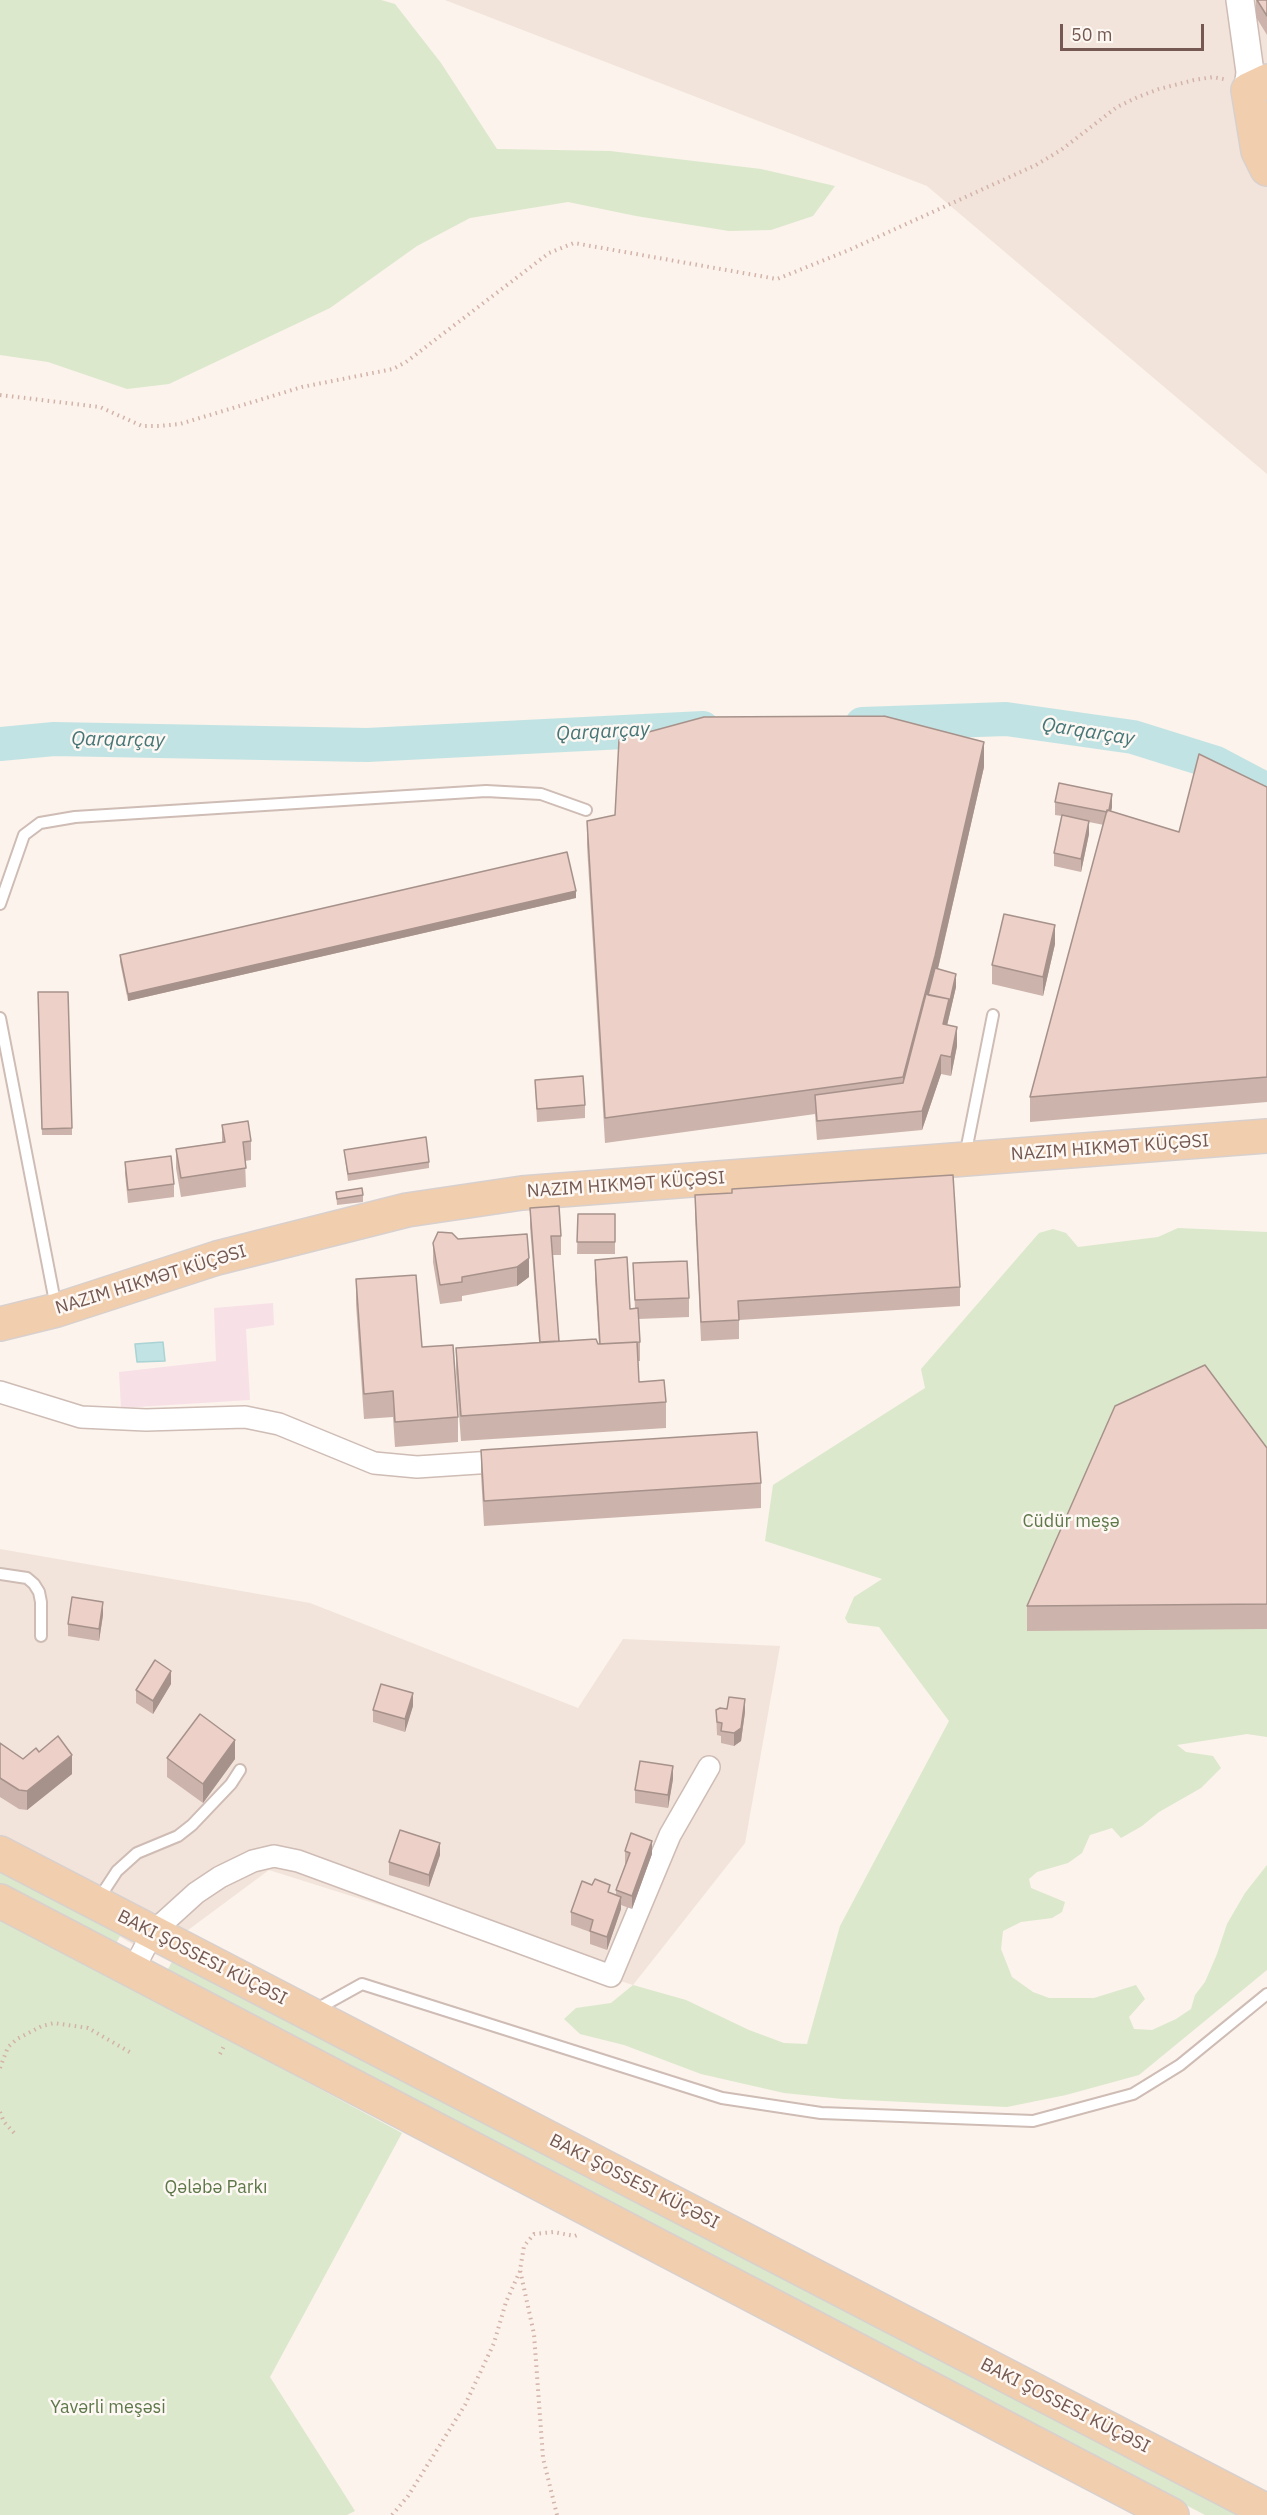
<!DOCTYPE html>
<meta charset="utf-8">
<style>
body{margin:0}
#map{position:relative;width:1267px;height:2515px;overflow:hidden;background:#fbf3ec;font-family:"IBM Plex Sans",sans-serif}
canvas{display:block}
.scale{position:absolute;left:1060px;top:24px;width:144px;height:27px;box-sizing:border-box;border:3px solid #745851;border-top:0;padding-left:8px;font-size:18px;line-height:21px;white-space:nowrap;color:#745851;-webkit-text-stroke:4px #fdf8f3;paint-order:stroke}
</style>
<div id="map">
<canvas width="1267" height="2515"></canvas>
<div class="scale">50 m</div>
</div>
<script>
const c = document.querySelector('canvas').getContext('2d');
c.lineJoin = 'round';
function paint(path, color) { c.fillStyle = color; c.fill(path, 'evenodd'); }
const toPath = rows => new Path2D(rows.map(r => 'M' + r).join(''));
function strokePath(path, color, width, dash) { c.strokeStyle = color; c.lineWidth = width; c.lineCap = dash ? 'butt' : 'round'; c.setLineDash(dash || []); c.stroke(path); }
function write(font, color, halo, rows, align = 'center') {
  c.font = font + ' "IBM Plex Sans",sans-serif'; c.lineWidth = 5; c.setLineDash([]); c.textBaseline = 'middle'; c.strokeStyle = halo; c.fillStyle = color; for (const [text, x, y, turn = 0] of rows) {
    c.save(); c.translate(x, y); c.rotate((+turn || 0) * Math.PI / 180); c.textAlign = isNaN(turn) ? turn : align; if (halo) c.strokeText(text, 0, 0); c.fillText(text, 0, 0); c.restore();
  }
}
paint(toPath([
 [445,0,1267,0,1267,474,927,186],
 [0,1549,310,1603,578,1708,623,1639,780,1646,745,1843,633,1985,269,1870,153,1956,0,1867]
]), '#f2e4db');
paint(toPath([
 [273,1303,274,1325,246,1329,250,1400,121,1408,119,1372,216,1361,214,1308]
]), '#f8e0e7');
paint(toPath([
 [0,0,381,0,395,4,441,63,497,149,610,151,761,169,835,186,813,216,771,230,729,231,636,216,568,202,470,218,417,246,330,308,169,384,127,389,48,362,0,355],
 [1178,1228,1267,1232,1267,1737,1247,1734,1177,1745,1186,1752,1213,1756,1221,1768,1201,1788,1159,1812,1142,1826,1121,1838,1112,1828,1090,1835,1082,1853,1068,1863,1037,1872,1029,1879,1031,1888,1065,1902,1062,1912,1052,1918,1021,1922,1003,1931,1001,1949,1012,1977,1033,1992,1049,1998,1094,1998,1136,1985,1145,1999,1129,2017,1134,2029,1152,2030,1176,2019,1191,2009,1195,1995,1205,1982,1217,1954,1227,1924,1245,1893,1267,1865,1267,1970,1139,2075,1066,2095,1007,2107,843,2099,784,2093,701,2074,624,2045,580,2034,564,2019,576,2008,611,2003,633,1985,686,2000,749,2030,784,2043,807,2044,840,1926,949,1721,879,1627,848,1623,845,1618,854,1597,882,1579,765,1541,773,1485,925,1388,921,1369,1039,1233,1053,1229,1066,1233,1078,1247,1158,1237],
 [0,1866,123,1931,115,1945,0,1885],
 [0,1917,402,2133,270,2377,355,2511,347,2515,0,2515],
 [176,1954,1244,2515,1205,2515,167,1971]
]), '#dbe8cb');
const water = toPath([
 [163,1342,165,1361,137,1362,135,1344,163,1342]
]);
paint(water, '#c2e3e3');
strokePath(water, '#a9d3d4', 1.5);
strokePath(toPath([
 [862,724,1006,719,1133,737,1216,763,1267,790],
 [0,744,54,739,367,745,703,728]
]), '#c2e3e3', 34);
const service = toPath([
 [0,904,24,835,40,823,75,817,486,791,541,794,586,810],
 [0,1018,56,1307],
 [965,1156,993,1015],
 [0,1574,27,1578,34,1584,39,1592,41,1602,41,1636],
 [98,1900,117,1871,137,1853,178,1836,192,1825,231,1784,240,1770],
 [315,2010,362,1984,722,2098,821,2113,1033,2121,1133,2094,1180,2065,1267,1994]
]);
const minor = toPath([
 [0,1392,81,1417,146,1420,245,1417,279,1424,374,1463,417,1467,508,1461],
 [133,1970,153,1932,196,1893,220,1877,253,1861,274,1856,298,1861,611,1976,670,1835,709,1767]
]);
const tertiary = toPath([
 [1240,0,1250,72,1248,90]
]);
const primary = toPath([
 [1267,81,1248,90,1258,151,1267,169],
 [0,1324,57,1310,217,1258,407,1210,522,1193,1267,1136],
 [0,1853,1267,2511],
 [0,1901,1172,2515]
]);
strokePath(service, '#cebcb5', 14);
strokePath(minor, '#cebcb5', 24);
strokePath(tertiary, '#cebcb5', 30);
strokePath(primary, '#d8d0ce', 36);
strokePath(toPath([
 [0,395,100,407,142,426,159,426,180,424,302,387,393,369,406,362,549,253,574,243,777,279,849,250,1036,165,1061,150,1117,107,1138,97,1159,89,1194,80,1213,77,1228,80],
 [220,2054,224,2046],
 [0,2068,8,2047,17,2039,42,2026,54,2023,88,2028,133,2054],
 [0,2112,4,2122,16,2135],
 [392,2515,408,2496,465,2405,494,2343,506,2302,520,2271],
 [557,2515,543,2458,534,2334,520,2270,524,2246,534,2234,553,2232,575,2236,580,2234]
]), '#d3b3a9', 4, [1.5, 4.5]);
strokePath(service, '#fff', 10);
strokePath(minor, '#fff', 21);
strokePath(tertiary, '#fff', 27);
strokePath(primary, '#f1cead', 33);
paint(toPath([
 [1256,0,1267,0,1267,35,1256,17],
 [984,767,938,969,956,987,947,1025,957,1046,951,1076,941,1074,922,1130,817,1140,815,1114,605,1143,587,846,587,821],
 [1267,787,1267,1102,1030,1122,1030,1097,1104,825,1089,822,1089,834,1081,872,1054,866,1054,853,1062,816,1055,815,1055,802,1112,807,1111,811,1179,832],
 [576,898,128,1001,120,962,120,955],
 [1055,944,1043,996,992,984,992,965],
 [38,992,72,1128,72,1135,42,1135],
 [535,1080,585,1105,585,1118,537,1122],
 [222,1125,251,1141,251,1160,245,1161,246,1187,181,1197,176,1168,176,1149,222,1142],
 [344,1150,429,1162,429,1168,348,1181],
 [125,1162,174,1184,174,1197,128,1203,125,1174],
 [336,1192,363,1195,363,1202,337,1205],
 [695,1195,960,1287,960,1306,739,1320,739,1339,701,1341,695,1214],
 [530,1208,561,1236,561,1255,553,1255,559,1341,599,1344,595,1279,595,1260,630,1309,635,1309,633,1263,689,1298,689,1317,638,1319,640,1342,640,1361,638,1361,639,1382,666,1402,666,1428,461,1441,456,1373,456,1348,539,1342,530,1227],
 [578,1214,615,1214,615,1254,577,1254],
 [527,1234,529,1277,517,1286,462,1296,462,1301,440,1304,433,1262,433,1243,458,1239],
 [356,1279,422,1347,458,1417,458,1442,395,1447,393,1417,364,1419,356,1304],
 [1267,1448,1267,1629,1027,1631,1027,1606],
 [481,1450,761,1483,761,1508,484,1526,481,1475],
 [103,1615,99,1641,68,1636,68,1624],
 [171,1684,153,1714,136,1703,136,1690],
 [413,1706,405,1732,373,1722,373,1710],
 [716,1710,745,1712,741,1741,734,1746,721,1743,721,1736,717,1735],
 [0,1743,23,1759,39,1752,72,1774,27,1810,19,1809,0,1797],
 [167,1758,235,1759,203,1803,167,1777],
 [673,1779,668,1808,635,1803,635,1790],
 [625,1851,652,1854,632,1909,621,1905,621,1909,607,1950,590,1944,590,1932,571,1925,571,1912,610,1893,616,1895,616,1890,626,1865,625,1864],
 [440,1855,429,1887,389,1875,389,1862]
]), '#ccb3ab');
paint(toPath([
 [984,742,984,767,935,981,903,1102,903,1077],
 [1112,794,1112,807,1108,826,1108,813],
 [1089,821,1089,834,1081,872,1081,859],
 [576,891,576,898,128,1001,128,994],
 [1055,925,1055,944,1043,996,1043,977],
 [956,974,956,987,943,1043,943,1024,949,999],
 [957,1027,957,1046,951,1076,951,1057],
 [941,1055,941,1074,922,1130,922,1111],
 [529,1258,529,1277,517,1286,517,1267],
 [103,1602,103,1615,99,1641,99,1629],
 [171,1671,171,1684,153,1714,153,1701],
 [413,1693,413,1706,405,1732,405,1719],
 [745,1699,745,1712,741,1741,734,1746,734,1733],
 [235,1740,235,1759,203,1803,203,1784],
 [72,1755,72,1774,27,1810,27,1791],
 [673,1766,673,1779,668,1808,668,1795],
 [652,1841,652,1854,632,1909,632,1896],
 [440,1843,440,1855,429,1887,429,1875],
 [621,1897,621,1909,607,1950,607,1937]
]), '#a6928b');
const building = toPath([
 [1257,0,1267,0,1267,16,1257,0],
 [884,716,984,742,935,956,903,1077,605,1118,587,821,615,815,619,740,704,717,884,716],
 [1199,754,1267,787,1267,1077,1030,1097,1107,810,1179,832,1199,754],
 [1059,783,1112,794,1109,810,1107,810,1107,812,1055,802,1059,783],
 [1062,815,1089,821,1081,859,1054,853,1062,815],
 [567,852,576,891,128,994,120,955,567,852],
 [1004,914,1055,925,1043,977,992,965,1004,914],
 [935,968,956,974,949,1005,949,999,928,995,935,968],
 [38,992,68,992,72,1128,42,1129,38,992],
 [926,994,949,999,943,1024,957,1027,951,1057,941,1055,922,1111,817,1121,815,1095,903,1083,926,994],
 [583,1076,585,1105,537,1109,535,1080,583,1076],
 [248,1121,251,1141,243,1142,246,1168,181,1178,176,1149,225,1142,222,1125,248,1121],
 [426,1137,429,1162,348,1174,344,1150,426,1137],
 [171,1156,174,1184,128,1190,125,1162,171,1156],
 [953,1175,960,1287,738,1301,739,1320,701,1322,695,1195,732,1193,732,1189,953,1175],
 [362,1188,363,1195,337,1199,336,1192,362,1188],
 [559,1206,561,1236,551,1236,559,1341,540,1342,530,1208,559,1206],
 [578,1214,615,1214,615,1242,577,1242,578,1214],
 [438,1232,452,1233,458,1239,527,1234,529,1258,517,1267,462,1277,462,1282,440,1285,433,1243,438,1232],
 [627,1257,630,1309,638,1308,640,1342,600,1344,595,1260,627,1257],
 [687,1261,689,1298,635,1300,633,1263,687,1261],
 [416,1275,422,1347,453,1345,458,1417,395,1422,393,1391,364,1394,356,1279,416,1275],
 [596,1339,598,1344,637,1342,639,1382,664,1380,666,1402,461,1416,456,1348,596,1339],
 [1205,1365,1267,1448,1267,1604,1027,1606,1115,1406,1205,1365],
 [757,1432,761,1483,484,1501,481,1450,757,1432],
 [72,1597,103,1602,99,1629,68,1624,72,1597],
 [155,1660,171,1671,153,1701,136,1690,155,1660],
 [381,1684,413,1693,405,1719,373,1710,381,1684],
 [729,1697,745,1699,741,1728,734,1733,721,1731,722,1723,717,1722,716,1710,720,1708,727,1709,729,1697],
 [200,1714,235,1740,203,1784,167,1758,200,1714],
 [58,1736,72,1755,27,1791,19,1790,0,1778,0,1743,23,1759,36,1748,39,1752,58,1736],
 [640,1761,673,1766,668,1795,635,1790,640,1761],
 [400,1830,440,1843,429,1875,389,1862,400,1830],
 [631,1833,652,1841,632,1896,616,1890,630,1853,625,1851,631,1833],
 [595,1879,610,1885,608,1892,621,1897,607,1937,590,1931,593,1920,571,1912,582,1881,592,1885,595,1879]
]);
paint(building, '#edd0c7');
strokePath(building, '#a6928b', 1.5);
write('18px', '#745851', '#fdf8f3', [
 ["NAZIM HIKMƏT KÜÇƏSI",1110,1148,-4],
 ["NAZIM HIKMƏT KÜÇƏSI",626,1185,-4],
 ["NAZIM HIKMƏT KÜÇƏSI",151,1280,-17],
 ["BAKI ŞOSSESI KÜÇƏSI",202,1958,27],
 ["BAKI ŞOSSESI KÜÇƏSI",634,2182,27],
 ["BAKI ŞOSSESI KÜÇƏSI",1065,2406,27]
]);
write('18px', '#5e784a', '#fdf8f3', [
 ["Cüdür meşə",1071,1522],
 ["Qələbə Parkı",216,2188],
 ["Yavərli meşəsi",108,2408]
]);
write('italic 20px', '#467677', '#fdf8f3', [
 ["Qarqarçay",603,732,-3],
 ["Qarqarçay",1088,732,9],
 ["Qarqarçay",118,740,1]
]);
</script>
